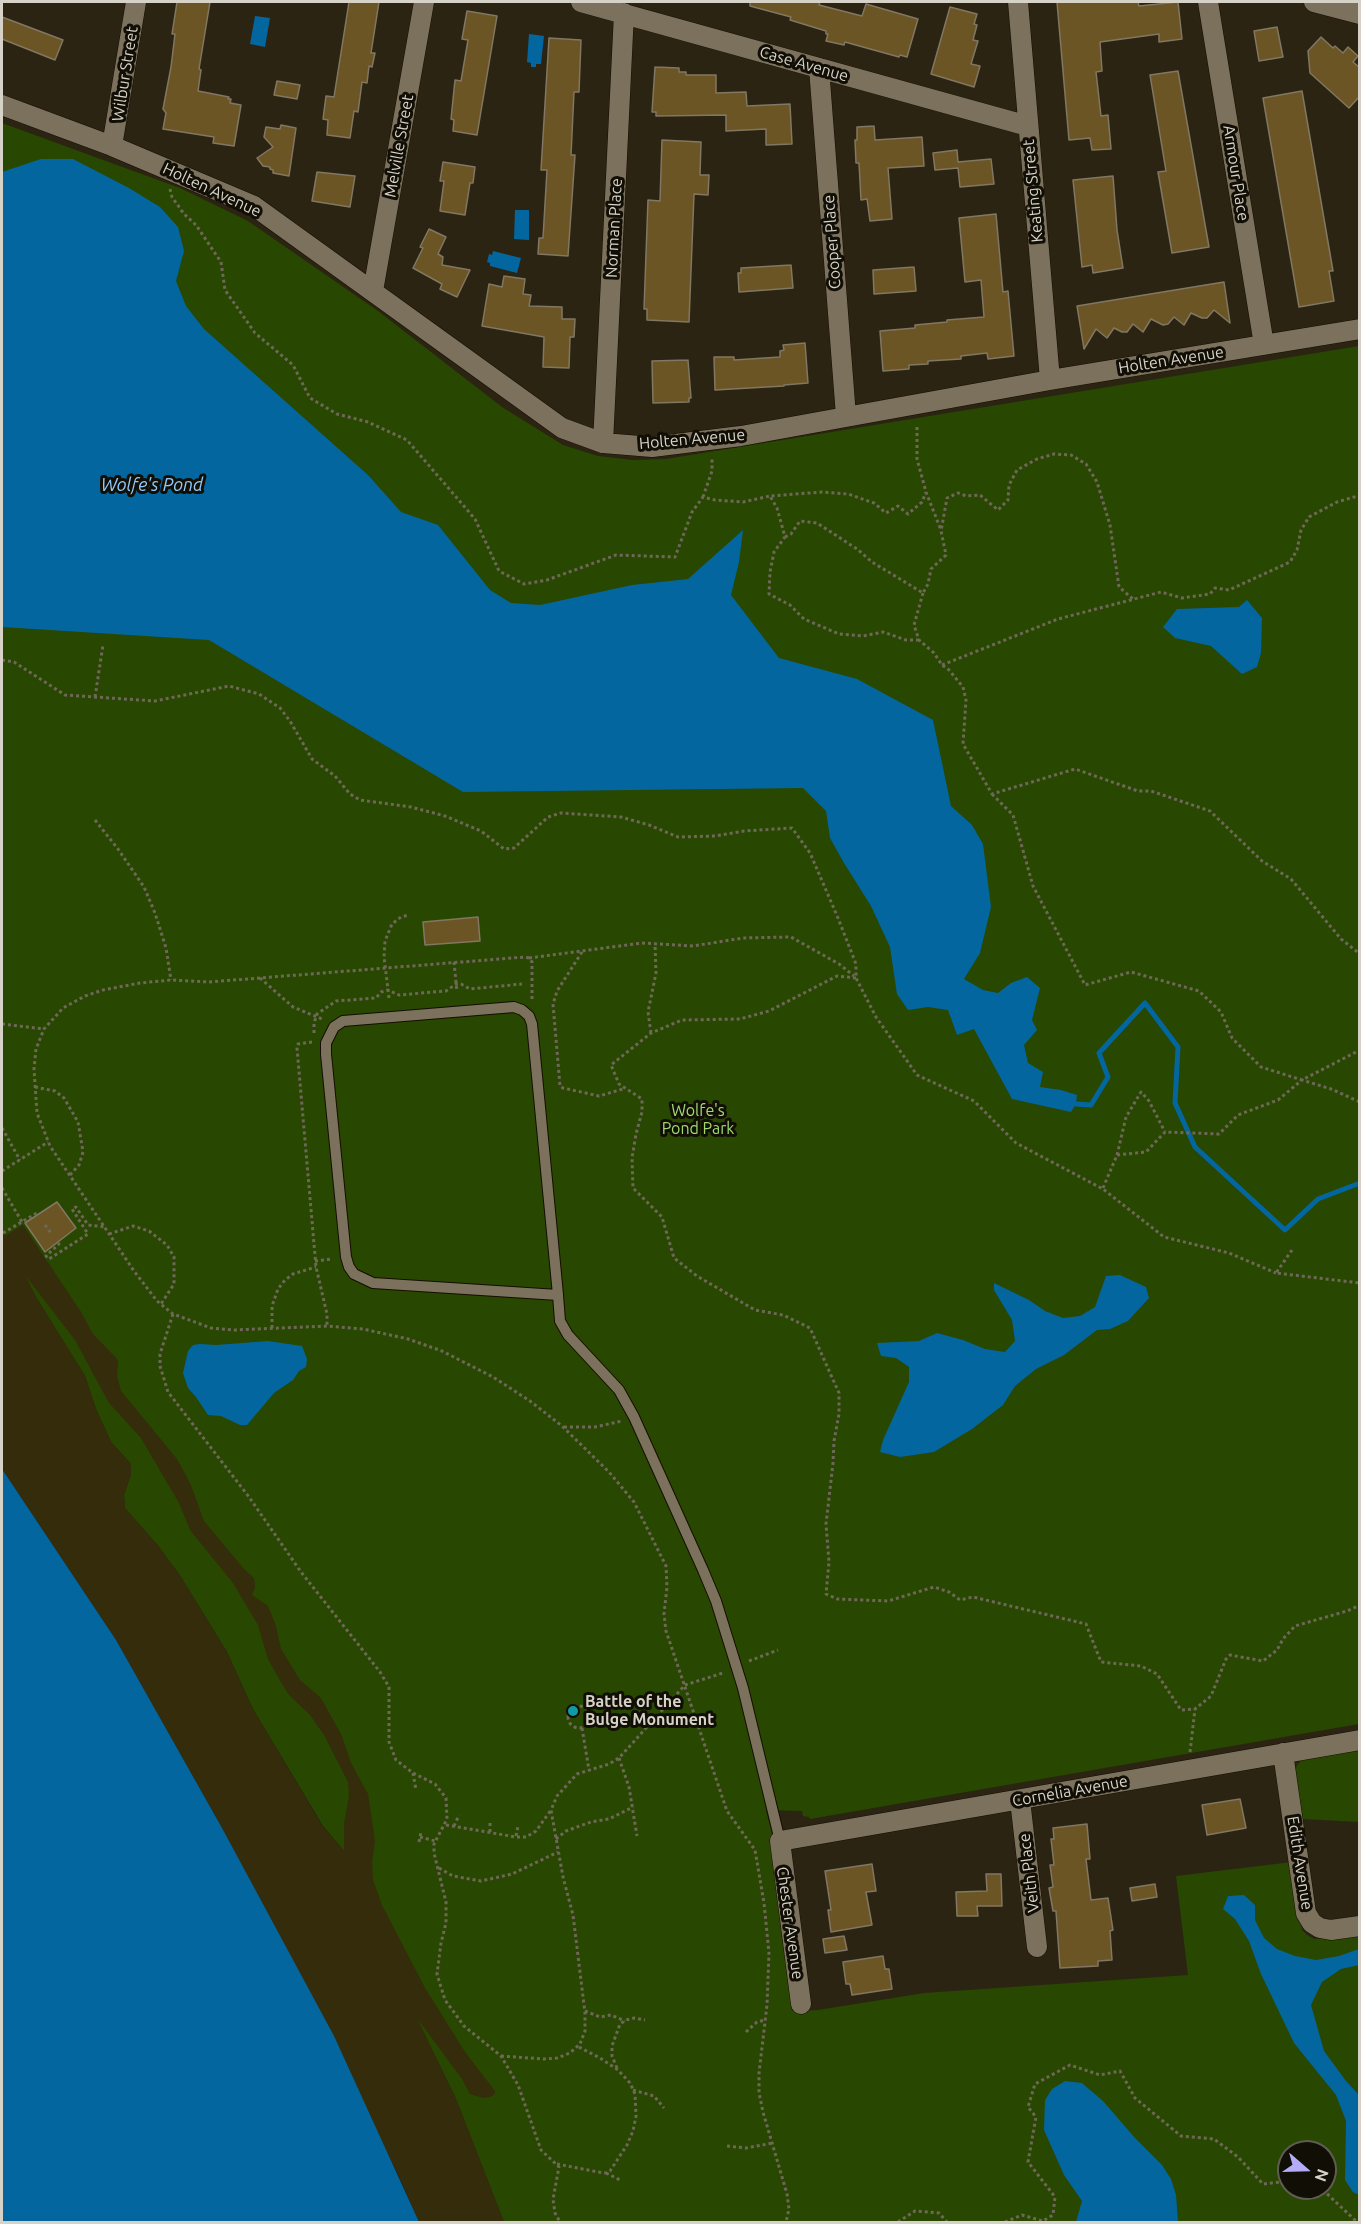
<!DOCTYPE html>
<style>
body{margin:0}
#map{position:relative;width:1361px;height:2224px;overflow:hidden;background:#2c2412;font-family:Ubuntu,sans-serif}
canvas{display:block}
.frame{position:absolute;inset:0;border:3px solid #d7d2c7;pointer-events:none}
.north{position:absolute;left:1277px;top:2140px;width:60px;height:60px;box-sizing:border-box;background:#110e06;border:2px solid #605c53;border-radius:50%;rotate:110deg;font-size:16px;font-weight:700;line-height:24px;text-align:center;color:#d7d2c7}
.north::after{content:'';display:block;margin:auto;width:21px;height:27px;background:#b5acf9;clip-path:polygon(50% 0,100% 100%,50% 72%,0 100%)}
</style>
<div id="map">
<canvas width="1361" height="2224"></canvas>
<div class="frame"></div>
<div class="north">N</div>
</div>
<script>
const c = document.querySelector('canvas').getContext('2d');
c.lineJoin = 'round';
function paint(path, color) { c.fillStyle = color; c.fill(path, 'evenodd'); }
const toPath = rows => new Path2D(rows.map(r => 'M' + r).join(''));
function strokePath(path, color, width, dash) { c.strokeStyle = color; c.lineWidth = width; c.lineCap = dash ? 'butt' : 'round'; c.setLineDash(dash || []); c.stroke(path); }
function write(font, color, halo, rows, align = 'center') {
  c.font = font + ' Ubuntu,sans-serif'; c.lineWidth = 6; c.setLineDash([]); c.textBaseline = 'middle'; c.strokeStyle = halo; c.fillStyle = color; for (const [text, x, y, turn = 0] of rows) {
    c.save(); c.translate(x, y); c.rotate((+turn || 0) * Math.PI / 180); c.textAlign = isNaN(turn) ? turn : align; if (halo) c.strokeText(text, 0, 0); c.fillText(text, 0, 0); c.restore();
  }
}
paint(toPath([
 [2,123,180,188,248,221,378,311,502,407,563,445,598,456,633,460,666,459,1359,346,1359,1724,810,1819,809,1817,803,1816,802,1811,766,1810,776,1849,779,1912,792,2011,818,2010,924,1993,1188,1975,1176,1876,1292,1862,1302,1930,1307,1935,1314,1939,1359,1935,1359,2222,504,2222,456,2099,355,1891,345,1852,323,1826,253,1709,227,1652,181,1577,159,1547,125,1508,124,1495,131,1474,131,1464,111,1442,96,1409,85,1376,36,1297,2,1232],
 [1289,2152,1325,2152,1325,2188,1289,2188],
 [1359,1750,1359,1822,1302,1819,1294,1775,1297,1765,1302,1760,1312,1757]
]), '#284700');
paint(toPath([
 [23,1225,81,1312,93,1334,118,1360,117,1376,121,1391,177,1459,190,1483,204,1521,244,1569,254,1578,255,1587,252,1595,268,1606,276,1626,281,1649,300,1680,321,1698,342,1736,351,1763,368,1794,375,1841,372,1863,373,1880,382,1905,425,1988,465,2052,495,2091,495,2094,490,2097,483,2098,470,2094,462,2079,417,2018,456,2099,504,2222,419,2222,399,2176,222,1828,116,1640,2,1469,2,1232,5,1236],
 [25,1275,75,1340,109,1403,141,1438,179,1503,190,1530,233,1583,258,1625,268,1659,278,1677,289,1695,310,1715,324,1735,348,1782,349,1796,344,1824,344,1851,322,1826,253,1709,227,1652,181,1577,159,1547,125,1508,124,1495,131,1474,131,1464,111,1442,96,1409,85,1376,36,1297]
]), '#342c0b');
paint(toPath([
 [255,16,270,18,265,47,250,44],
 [529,34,544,36,541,64,536,64,536,67,531,67,531,63,527,62],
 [41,159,73,159,129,188,160,207,178,227,184,251,176,281,186,306,204,329,368,475,401,512,438,525,490,590,511,603,540,605,632,585,688,579,743,530,739,562,731,595,779,658,857,679,933,720,951,806,972,825,983,844,991,907,980,953,964,979,983,990,998,993,1011,983,1027,977,1040,988,1032,1020,1037,1030,1024,1045,1028,1063,1043,1072,1040,1087,1061,1090,1077,1095,1076,1104,1071,1112,1012,1099,974,1029,957,1035,948,1010,928,1007,908,1010,897,994,890,947,871,906,844,863,830,838,826,811,803,788,463,792,209,640,2,627,2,172],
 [515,210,529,210,529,240,514,239],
 [493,251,521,258,517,273,490,266,490,263,487,262,489,254,492,255],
 [1247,600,1262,618,1261,653,1257,667,1242,674,1211,646,1175,638,1163,627,1177,609,1239,607],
 [1120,1275,1146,1287,1149,1298,1128,1321,1110,1329,1097,1330,1064,1355,1036,1369,1015,1386,1003,1405,972,1429,934,1452,900,1457,880,1452,883,1440,909,1382,909,1367,896,1358,881,1356,877,1343,919,1341,937,1333,963,1340,985,1349,1005,1352,1015,1341,1012,1320,994,1290,994,1283,1029,1300,1045,1311,1063,1318,1080,1316,1095,1307,1106,1276],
 [268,1341,302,1346,307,1359,306,1367,299,1371,293,1380,274,1393,247,1425,240,1425,221,1416,208,1415,196,1397,188,1388,183,1373,188,1351,193,1345,200,1344,216,1345],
 [2,1469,116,1640,222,1828,334,2036,419,2222,2,2222],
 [1244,1895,1255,1905,1255,1920,1264,1938,1277,1949,1295,1956,1316,1960,1339,1956,1359,1949,1359,1965,1341,1969,1322,1982,1311,2005,1324,2051,1346,2081,1359,2095,1359,2195,1353,2192,1345,2180,1346,2121,1336,2095,1294,2043,1261,1974,1249,1941,1235,1919,1223,1909,1228,1896],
 [1065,2081,1082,2083,1103,2101,1135,2138,1162,2165,1171,2179,1176,2195,1178,2222,1076,2222,1082,2201,1064,2175,1044,2130,1045,2100,1052,2089]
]), '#04669f');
strokePath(toPath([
 [1076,1104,1091,1105,1108,1077,1099,1053,1145,1003,1178,1047,1175,1103,1195,1147,1285,1230,1318,1199,1360,1183]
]), '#04669f', 5);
const building = toPath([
 [177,2,210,2,199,69,201,70,198,91,229,97,228,99,231,99,230,103,241,105,234,146,213,143,214,137,163,129,166,113,163,109,171,67,175,34,172,34,177,2],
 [349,2,379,2,371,53,375,53,372,67,369,66,367,83,362,82,358,112,354,111,350,138,327,135,328,120,323,119,326,96,334,97,349,2],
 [750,2,820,2,819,5,862,16,866,4,918,19,907,57,900,55,899,57,845,42,844,45,826,41,828,34,826,34,826,31,790,20,791,17,750,6,750,2],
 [1057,2,1138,2,1139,6,1178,2,1182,39,1159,42,1159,34,1100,42,1102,71,1096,72,1101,116,1108,115,1111,149,1092,150,1090,138,1069,140,1057,2],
 [950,7,977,14,974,24,977,25,973,40,978,41,971,64,980,66,974,87,931,74,950,7],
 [467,11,497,16,477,135,453,131,454,120,451,119,455,80,461,81,468,40,462,39,467,11],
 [2,17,63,40,55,60,2,39,2,17],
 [1277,27,1283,57,1259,61,1254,31,1277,27],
 [1321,37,1333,48,1335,46,1343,53,1348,47,1358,56,1353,62,1359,67,1359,97,1349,108,1310,73,1308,51,1321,37],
 [549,38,581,40,579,92,574,92,571,155,575,155,568,256,538,254,539,238,543,238,547,170,541,170,549,38],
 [655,67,679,68,679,72,686,72,686,75,716,75,716,93,746,92,747,106,790,104,792,144,766,145,766,129,726,131,726,115,656,116,656,112,652,112,655,67],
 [1178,71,1209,247,1172,253,1158,172,1166,171,1150,75,1178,71],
 [277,81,300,85,297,99,274,95,277,81],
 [1302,91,1333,271,1329,271,1334,301,1299,307,1263,98,1302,91],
 [281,125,296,128,289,176,273,173,273,170,270,169,270,167,263,166,257,158,273,147,264,137,266,127,280,129,281,125],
 [874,126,875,140,922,137,924,166,888,168,892,219,870,221,867,199,861,200,859,163,856,163,855,140,857,140,857,127,874,126],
 [662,140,701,142,700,175,709,175,708,195,694,194,689,322,647,320,647,309,644,309,648,200,660,201,662,140],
 [957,150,958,162,991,159,994,184,960,187,958,168,935,170,933,153,957,150],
 [443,162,475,167,473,183,470,183,465,215,440,211,444,181,440,181,443,162],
 [317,172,355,176,350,207,312,201,317,172],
 [1113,176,1117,230,1123,268,1093,273,1092,265,1082,267,1073,180,1113,176],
 [996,214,1003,292,1008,291,1014,356,988,359,987,353,961,356,961,359,928,361,928,364,909,365,909,369,883,371,880,331,915,328,915,325,947,322,947,320,984,317,981,280,965,282,959,218,996,214],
 [429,229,446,237,438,254,443,257,442,265,470,270,457,297,440,289,442,284,413,268,423,248,420,247,429,229],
 [791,265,793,288,739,292,738,273,741,273,741,268,791,265],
 [914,267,916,291,874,294,873,270,914,267],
 [504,276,525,279,523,294,531,295,529,306,562,307,562,319,575,319,574,337,570,337,569,368,543,367,544,337,482,326,489,284,502,287,504,276],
 [1224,282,1230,323,1214,310,1207,318,1202,318,1191,313,1184,325,1174,317,1168,324,1163,325,1151,319,1143,332,1133,324,1127,332,1122,332,1114,328,1107,338,1096,329,1084,349,1077,306,1224,282],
 [805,343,808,383,784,385,784,386,715,390,714,357,734,357,734,360,780,357,780,351,784,350,783,345,805,343],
 [688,360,691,398,689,398,689,402,653,403,652,361,688,360],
 [478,917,480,941,425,945,423,922,478,917],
 [57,1202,76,1228,45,1252,25,1223,57,1202],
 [1240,1799,1246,1828,1207,1835,1202,1805,1240,1799],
 [1087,1824,1090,1859,1086,1859,1091,1900,1108,1898,1113,1930,1110,1931,1112,1960,1098,1961,1098,1966,1060,1968,1056,1911,1053,1911,1049,1888,1053,1887,1050,1865,1054,1865,1051,1839,1054,1839,1053,1828,1087,1824],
 [872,1864,876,1891,866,1892,872,1925,831,1932,828,1910,831,1910,825,1871,872,1864],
 [986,1874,1001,1874,1002,1906,977,1906,978,1916,957,1916,956,1892,987,1891,986,1874],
 [1155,1884,1157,1897,1132,1901,1130,1888,1155,1884],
 [844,1936,847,1950,825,1953,823,1939,844,1936],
 [883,1956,885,1969,889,1969,892,1989,852,1995,850,1984,846,1984,843,1962,883,1956]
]);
paint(building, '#6b5524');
strokePath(building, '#817763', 1.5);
const service = toPath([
 [558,1295,373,1283,354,1274,349,1267,346,1257,326,1054,326,1043,334,1027,343,1021,514,1007,522,1010,529,1016,532,1024,554,1253,558,1295,560,1321,568,1335,619,1390,634,1417,703,1570,716,1601,743,1688,780,1841]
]);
const minor = toPath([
 [581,2,1028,126],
 [1018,2,1050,380],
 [1208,2,1264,345],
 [1314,2,1360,14],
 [819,68,846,416],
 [2,105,112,146,254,206,562,428,603,443,652,447,741,436,1050,380,1360,329],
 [112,146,136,2],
 [373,291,424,2],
 [603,443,624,13],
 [1283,1753,1306,1913,1312,1923,1320,1928,1331,1930,1360,1926],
 [1020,1800,1037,1947],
 [801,2004,780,1841,1360,1740]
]);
strokePath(service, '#150d00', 12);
strokePath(minor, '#150d00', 21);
strokePath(toPath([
 [170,189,172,197,184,214,196,225,221,262,225,290,255,333,293,365,310,398,337,414,368,422,407,440,475,519,499,571,524,584,547,580,616,555,675,557,692,512,703,497,715,500,743,502,770,496],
 [917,427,917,459,926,492,941,530],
 [703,497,712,471,712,459],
 [785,537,791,534,800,521,817,523,857,549,872,562,923,593,928,584,931,569,946,555,941,531,947,498,958,493,966,496,980,495,998,510,1008,500,1009,485,1017,470,1037,459,1054,454,1071,455,1086,464,1097,482,1110,525,1119,587,1133,599],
 [923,593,914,625,919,640,934,653,942,665,949,670,963,687,966,700,963,744,992,794,1075,769,1138,791,1151,791,1210,811,1262,861,1291,879,1341,939,1360,954],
 [919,640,906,640,883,632,863,636,839,634,804,619,790,605,769,594,770,572,774,552,785,537,777,508,770,496,822,492,848,494,874,503,886,513,898,506,908,514,922,502,926,492],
 [2,660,14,662,65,695,155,701,229,686,259,694,280,708,290,721,312,759,335,776,350,794,360,800,411,807,445,816,481,831,504,849,514,848,548,817,561,813,621,817,649,825,678,837,715,836,744,831,792,828,810,853,838,918,856,964,856,978,876,1017,917,1075,974,1101,1016,1143,1103,1189,1164,1237,1229,1253,1276,1273],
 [942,665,1058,619,1161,592,1182,598,1210,594,1215,588,1229,590,1290,562,1297,550,1301,530,1309,517,1337,502,1354,497,1360,498],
 [95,697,103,645],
 [992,794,1013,815,1033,886,1085,985,1131,972,1199,991,1221,1012,1232,1038,1261,1067,1302,1080,1360,1050],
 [95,820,118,849,144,887,155,913,166,948,171,980],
 [582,952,557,991,553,1004,560,1086,563,1088,599,1096,623,1089],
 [529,958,642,943,693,946,743,938,791,937,839,964,854,976],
 [454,962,457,992],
 [260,978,293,1007,322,1019],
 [856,978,837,976,769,1011,740,1019,682,1020,651,1033,611,1065,619,1084,642,1099,642,1112,636,1134,632,1158,633,1188,662,1217,674,1258,697,1276,755,1310,783,1315,810,1328,839,1393,839,1414,834,1441,833,1463,826,1524,829,1562,826,1594,837,1599,888,1601,934,1587,949,1592,960,1600,973,1597,1086,1624,1101,1662,1141,1666,1157,1674,1181,1710,1195,1709,1211,1696,1226,1659,1230,1655,1263,1661,1277,1650,1283,1639,1295,1626,1347,1611,1360,1605],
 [389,998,384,957,385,941,392,924,401,917,409,915],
 [532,999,532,962,529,958,525,957,209,982,171,980,140,983,103,990,85,996,63,1008,44,1029,36,1049,34,1069,37,1113,50,1146,134,1271,157,1301,173,1314,211,1328,234,1330,327,1326,363,1329,408,1339,442,1351,493,1377,530,1401,562,1426,609,1472,634,1502,666,1566,667,1587,664,1614,666,1631,727,1811,755,1850,764,1903,769,1953,767,2005,759,2073,759,2093,763,2112,787,2194,789,2209,786,2222],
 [2,1024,44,1029],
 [314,1033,314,1023,317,1014,336,1001,376,998,381,992,388,990,399,995,446,991,456,984,461,984,470,989,522,984],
 [651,1033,648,1012,656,973,655,944],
 [312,1042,298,1044,297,1048,316,1267,327,1314,327,1326],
 [35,1087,55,1091,64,1098,78,1122,83,1152,79,1165,70,1175],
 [2,1128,20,1160],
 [1117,1155,1126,1117,1141,1092,1149,1101,1165,1132],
 [2,1171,48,1142],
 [2,1188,22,1222],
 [1103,1188,1117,1155,1146,1152,1165,1132,1219,1134,1238,1115,1278,1100,1302,1080,1331,1089,1360,1102],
 [45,1225,51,1233],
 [3,1233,37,1213,38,1215],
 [109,1234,133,1226,149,1231,167,1245,174,1257,174,1284,161,1304],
 [58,1243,59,1244,46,1256,49,1259,88,1234,72,1209,76,1207,88,1225,105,1227],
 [1292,1250,1276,1273,1360,1283],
 [315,1261,332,1259],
 [173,1314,160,1354,160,1366,168,1392,249,1497,301,1572,380,1672,389,1687,389,1742,396,1760,413,1773,435,1784,446,1798,447,1819,434,1844,434,1853,446,1902,446,1923,441,1943,437,1974,445,2000,464,2026,501,2056,518,2085,541,2150,559,2167,553,2199,555,2213,560,2222],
 [272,1328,272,1306,278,1289,285,1280,293,1274,316,1267],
 [564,1427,595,1427,622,1421],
 [749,1661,778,1650],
 '568 1717a11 11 0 1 1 22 0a11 11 0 1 1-22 0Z',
 [582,1728,589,1770],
 [1190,1752,1195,1709],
 [619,1758,629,1787,637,1836],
 [413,1773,416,1790],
 [446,1825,516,1837,526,1837,536,1831,551,1810],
 [454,1826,459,1815],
 [490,1832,490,1821],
 [516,1836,518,1826],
 [420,1837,435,1841],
 [556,1839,566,1831,591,1822,609,1819,633,1807],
 [419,1842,421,1832],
 [439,1868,453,1876,481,1881,512,1874,558,1852],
 [585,2011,600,2017,611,2015,625,2021],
 [746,2032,757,2022,765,2020],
 [501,2056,544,2059,557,2058,570,2053,580,2044,585,2031,585,2013,573,1915,563,1877,551,1810,557,1796,577,1774,609,1764,619,1758,685,1685,723,1673],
 [617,2068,612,2056,612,2046,620,2024,626,2020,634,2018,645,2020],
 [633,2090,654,2096,664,2108],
 [727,2146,746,2148,773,2143],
 [557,2164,598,2172,606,2173,610,2171,627,2145,633,2131,636,2116,635,2094,630,2083,618,2070,600,2058,577,2046],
 [606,2173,620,2180],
 [1317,2188,1323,2190,1357,2222],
 [898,2222,915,2211,939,2213,947,2222],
 [1005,2222,1022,2215,1043,2221,1053,2215,1055,2197,1028,2162,1036,2117,1028,2107,1035,2084,1070,2065,1100,2075,1120,2071,1135,2098,1181,2136,1214,2139,1238,2157,1263,2184,1289,2181]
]), '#6f6858', 3, [3, 3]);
strokePath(service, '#7b715d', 10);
strokePath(minor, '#7b715d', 20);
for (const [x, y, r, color] of [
 [573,1711,6,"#0f9aa8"]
]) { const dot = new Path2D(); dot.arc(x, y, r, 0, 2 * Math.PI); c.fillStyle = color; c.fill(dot); strokePath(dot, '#110e06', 2); }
write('16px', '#d7d2c7', '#110e06', [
 ["Case Avenue",804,64,16],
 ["Wilbur Street",125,74,-81],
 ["Melville Street",399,146,-80],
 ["Armour Place",1236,173,81],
 ["Holten Avenue",212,190,25],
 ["Keating Street",1033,191,-95],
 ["Norman Place",614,228,-87],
 ["Cooper Place",832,242,-94],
 ["Holten Avenue",1171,360,-9],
 ["Holten Avenue",692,439,-5],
 ["Cornelia Avenue",1070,1791,-10],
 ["Edith Avenue",1300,1863,81],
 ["Veith Place",1029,1873,-97],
 ["Chester Avenue",790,1923,82]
]);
write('16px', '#a0d96e', '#110e06', [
 ["Wolfe's",698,1111],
 ["Pond Park",698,1129]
]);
write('bold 16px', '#d7d2c7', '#110e06', [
 ["Battle of the",585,1702],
 ["Bulge Monument",585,1720]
], 'left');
write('italic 18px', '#91cafa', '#110e06', [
 ["Wolfe's Pond",152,485]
]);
</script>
